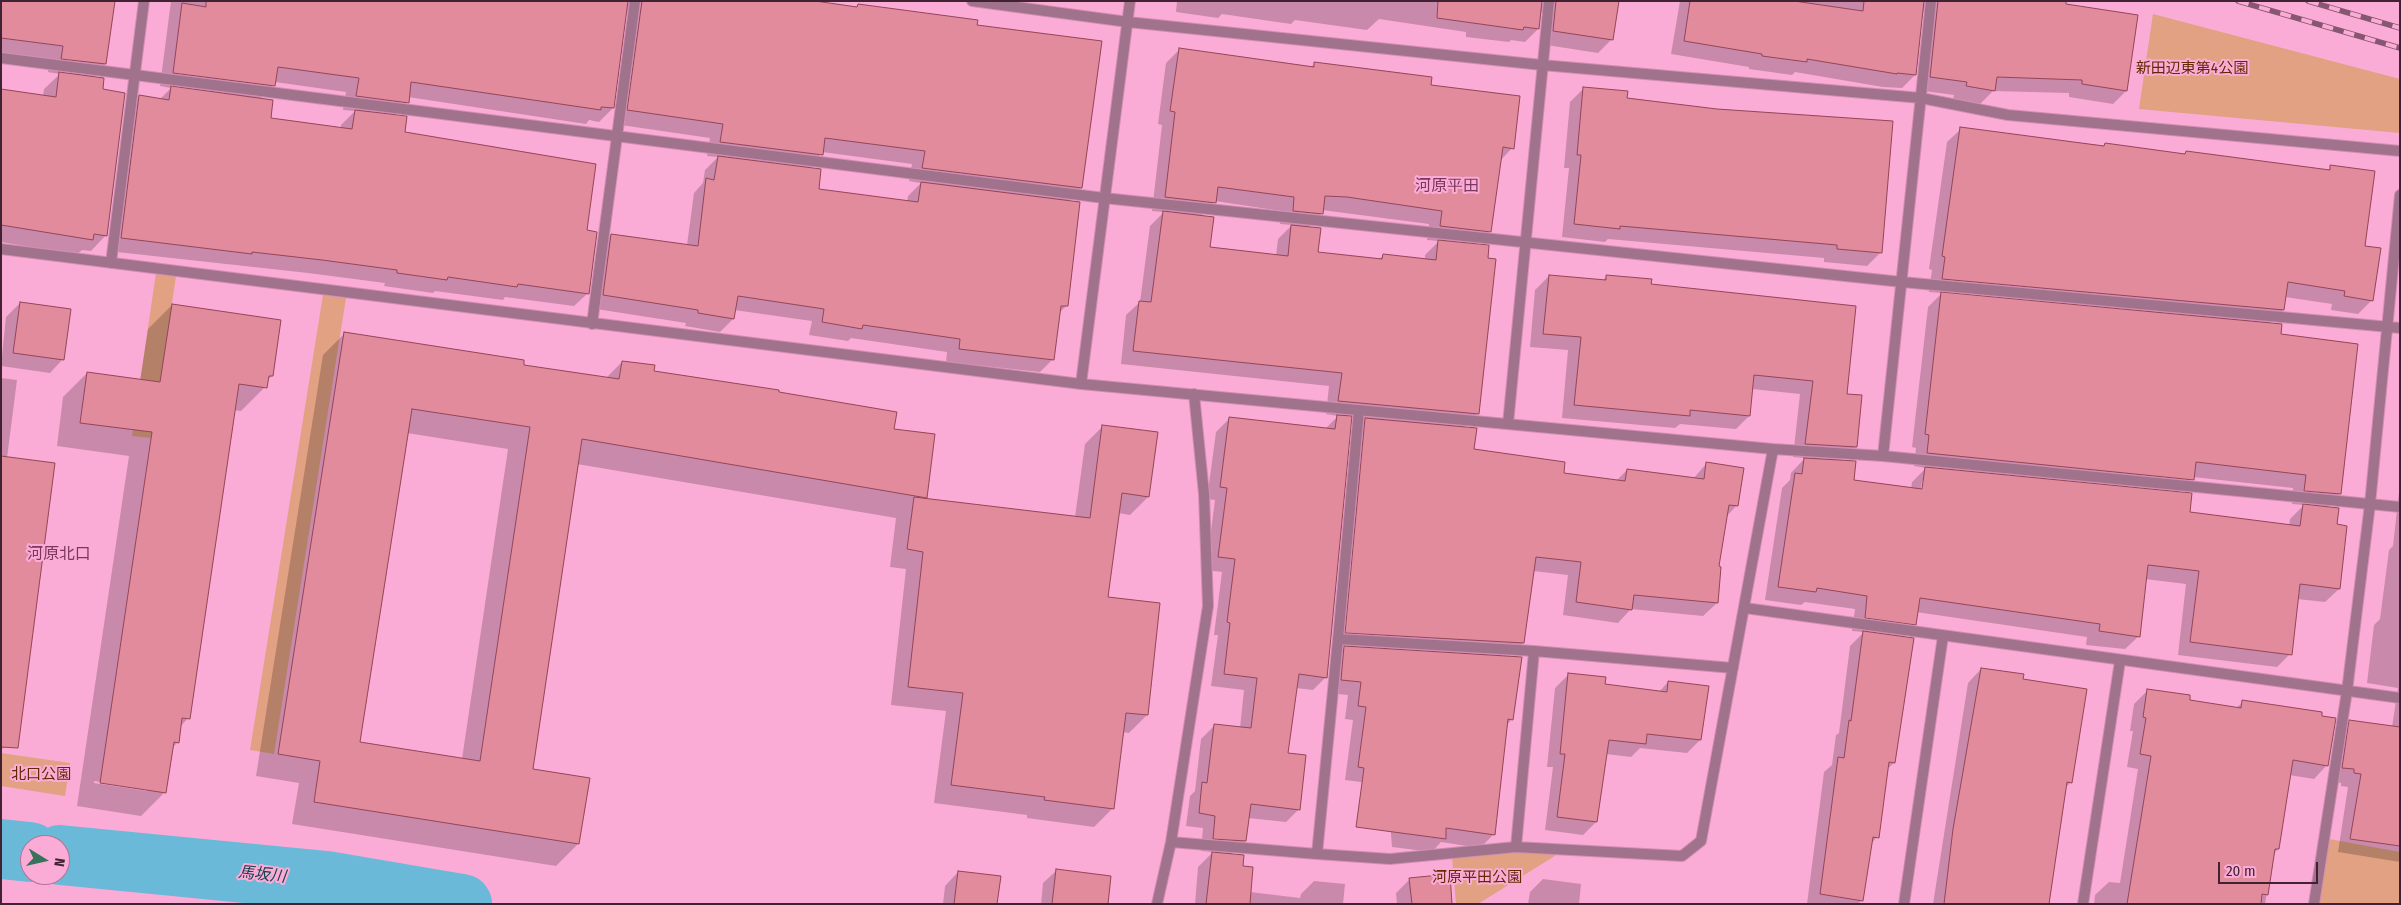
<!DOCTYPE html>
<meta charset="utf-8">
<style>
body{margin:0}
#map{position:relative;width:2401px;height:905px;overflow:hidden;background:#fbacd6;font-family:"Fira Sans Condensed",sans-serif}
canvas{display:block}
.frame{position:absolute;inset:0;border:2px solid #412233;pointer-events:none}
.north{position:absolute;left:20px;top:835px;width:50px;height:50px;box-sizing:border-box;background:#fbacd6;border:1px solid #b17595;border-radius:50%;rotate:99deg;font-size:14px;font-weight:700;line-height:20px;text-align:center;color:#412233}
.north::after{content:'';display:block;margin:auto;width:18px;height:22px;background:#37725b;clip-path:polygon(50% 0,100% 100%,50% 72%,0 100%)}
.scale{position:absolute;left:2218px;top:862px;width:100px;height:22px;box-sizing:border-box;border:2px solid #412233;border-top:0;padding-left:6px;font-size:15px;line-height:18px;white-space:nowrap;color:#412233;-webkit-text-stroke:4px #fbacd6;paint-order:stroke}
</style>
<div id="map">
<canvas width="2401" height="905"></canvas>
<div class="frame"></div>
<div class="north">N</div>
<div class="scale">20 m</div>
</div>
<script>
const c = document.querySelector('canvas').getContext('2d');
c.lineJoin = 'round';
function paint(path, color) { c.fillStyle = color; c.fill(path, 'evenodd'); }
const toPath = rows => new Path2D(rows.map(r => 'M' + r).join(''));
function strokePath(path, color, width, dash) { c.strokeStyle = color; c.lineWidth = width; c.lineCap = dash ? 'butt' : 'round'; c.setLineDash(dash || []); c.stroke(path); }
function write(font, color, halo, rows, align = 'center') {
  c.font = font + ' "Fira Sans Condensed","Noto Sans JP",sans-serif'; c.lineWidth = 4; c.setLineDash([]); c.textBaseline = 'middle'; c.strokeStyle = halo; c.fillStyle = color; for (const [text, x, y, turn = 0] of rows) {
    c.save(); c.translate(x, y); c.rotate((+turn || 0) * Math.PI / 180); c.textAlign = isNaN(turn) ? turn : align; if (halo) c.strokeText(text, 0, 0); c.fillText(text, 0, 0); c.restore();
  }
}
paint(toPath([
 [2153,14,2400,79,2400,133,2139,109],
 [156,273,176,276,152,438,132,436],
 [323,295,346,298,274,754,250,750],
 [1,753,70,763,65,796,1,786],
 [2329,839,2400,852,2400,904,2319,904],
 [1515,850,1561,852,1478,904,1456,904,1452,857]
]), '#e1a182');
paint(toPath([
 [1,1,105,64,91,78,101,90,106,235,91,251,82,250,76,255,1,242,1,91,43,96,44,89,60,74,48,72,50,59,1,53],
 [171,1,804,1,1081,188,1067,202,1066,306,1059,313,1053,359,1040,372,946,362,947,352,851,338,848,341,809,335,812,321,734,310,733,319,720,332,685,326,686,323,590,308,598,248,611,235,687,245,694,193,703,183,705,170,718,157,707,156,710,138,614,124,629,16,626,9,613,108,599,122,589,120,586,124,408,97,407,102,394,116,403,133,586,231,588,293,574,306,505,297,503,300,435,291,433,293,384,286,385,283,308,273,108,251,126,110,139,97,160,99,171,88,160,86],
 [275,82,346,92,343,110,355,111,341,125,341,129,269,119,260,99,274,85],
 [822,152,912,164,909,181,921,183,908,196,907,202,818,190,808,169],
 [1177,1,1617,1,1612,39,1598,53,1540,44,1543,15,1540,11,1538,29,1525,42,1511,40,1509,42,1466,37,1466,32,1379,19,1367,30,1295,20,1291,24,1222,14,1218,18,1176,12],
 [1680,1,2042,1,2126,91,2113,104,2069,97,2069,93,1993,91,1980,104,1953,99,1954,95,1917,90,1925,16,1922,9,1915,75,1902,88,1883,87,1795,72,1792,75,1749,69,1749,67,1671,54],
 [1180,49,1310,68,1315,63,1429,86,1512,148,1500,161,1490,231,1476,245,1486,259,1495,260,1477,414,1463,428,1473,450,1562,474,1616,481,1627,470,1693,479,1706,464,1737,505,1726,517,1718,567,1720,568,1717,603,1703,616,1631,609,1618,623,1563,615,1568,575,1533,571,1523,643,1508,658,1512,719,1506,726,1494,834,1480,848,1441,842,1432,852,1392,847,1386,772,1369,783,1345,780,1353,720,1345,719,1348,695,1328,693,1331,661,1346,646,1333,645,1352,432,1366,418,1350,417,1326,677,1313,690,1296,688,1287,754,1299,809,1286,822,1248,818,1245,841,1231,855,1241,867,1250,892,1300,898,1301,894,1314,881,1345,884,1343,904,1195,904,1198,867,1213,852,1201,851,1203,828,1186,826,1190,796,1195,791,1201,739,1214,726,1240,728,1244,690,1211,686,1218,635,1214,635,1222,572,1206,570,1215,500,1207,499,1216,432,1229,419,1325,429,1338,416,1326,414,1329,386,1121,364,1126,315,1140,302,1150,226,1164,212,1152,211,1162,125,1158,124,1166,63],
 [1215,201,1281,211,1280,224,1292,225,1278,239,1276,256,1209,248,1201,216],
 [1322,210,1429,224,1427,240,1439,241,1425,255,1425,260,1384,255,1378,260,1317,253,1307,228,1321,214],
 [1583,89,1626,99,1881,252,1867,266,1824,262,1824,258,1608,239,1605,242,1562,237,1569,168,1564,168,1570,102],
 [1961,129,2183,155,2186,152,2327,171,2331,167,2364,247,2372,300,2358,314,2331,310,2332,304,2285,297,2283,310,2269,324,2279,335,2339,494,2325,508,2335,526,2339,589,2325,602,2297,599,2290,654,2277,667,2178,655,2186,584,2145,579,2139,636,2125,649,2086,645,2087,637,1916,612,1915,624,1901,638,1894,763,1887,769,1877,837,1871,844,1862,900,1858,904,1807,904,1824,772,1832,765,1836,735,1839,733,1850,646,1864,632,1852,631,1855,609,1805,602,1801,605,1765,600,1782,488,1790,480,1791,473,1805,458,1793,457,1800,394,1752,389,1749,416,1736,429,1680,424,1675,428,1562,418,1568,350,1530,347,1535,290,1549,276,1602,281,1607,276,1650,285,1845,395,1856,447,1841,461,1852,481,1911,489,1912,482,1926,468,1914,466,1916,448,1912,447,1928,307,1942,293,1929,292,1932,270,1929,269,1947,142],
 [2193,477,2293,488,2292,504,2304,505,2290,519,2289,526,2188,514,2178,493],
 [1922,481,1924,481,1922,496,1920,495],
 [20,303,63,359,50,373,1,366,6,317],
 [172,305,272,376,266,381,265,387,241,411,234,410,188,718,180,727,178,742,171,749,165,792,141,816,77,806,129,456,57,446,63,397,87,373,140,381,148,329],
 [94,781,147,788,147,791,94,783],
 [345,333,522,366,605,379,622,362,653,372,777,393,893,430,926,497,923,500,1075,517,1085,444,1103,426,1148,497,1130,515,1118,513,1106,598,1147,715,1129,733,1122,732,1112,809,1094,827,1027,818,1027,815,934,803,946,711,891,705,906,569,890,567,896,518,577,464,531,770,578,844,556,866,292,824,299,783,256,776,323,355],
 [407,433,508,449,462,759,359,743],
 [1,378,17,380,7,458,19,732,1,750],
 [2400,483,2400,862,2338,852,2348,787,2341,786,2341,783,2329,781,2336,735,2350,721,2392,727,2398,688,2367,683,2374,625,2380,619,2389,550,2393,546],
 [1981,669,2022,680,2071,782,2065,788,2048,903,2050,904,1933,904,1968,683],
 [1569,674,1604,685,1659,692,1668,682,1700,740,1687,753,1640,748,1631,757,1606,754,1596,822,1583,835,1545,830,1553,767,1547,767,1555,688],
 [2148,690,2188,702,2236,708,2243,702,2327,765,2314,779,2289,775,2278,849,2273,854,2265,904,2094,904,2095,895,2109,882,2120,883,2138,769,2127,767,2133,731,2130,731,2134,704],
 [1057,870,1106,904,1041,904,1043,883],
 [958,872,996,904,943,904,945,886],
 [1410,879,1451,904,1397,904,1396,893],
 [1543,879,1581,884,1579,904,1528,904,1530,892]
]), '#0003');
strokePath(toPath([
 [1,849,30,852],
 [60,855,327,881,462,904]
]), '#6bb9d9', 60);
const building = toPath([
 [1,1,115,1,106,64,61,59,63,46,1,38,1,1],
 [206,1,628,1,614,108,601,107,601,110,411,82,409,103,356,96,359,78,278,67,275,86,173,73,182,3,206,7,206,1],
 [642,1,815,1,857,7,858,4,978,20,977,25,1102,41,1082,188,922,168,925,151,825,138,823,155,720,142,723,124,627,110,642,1],
 [1438,1,1542,1,1539,29,1524,27,1523,30,1437,18,1438,1],
 [1556,1,1619,1,1613,40,1553,31,1556,1],
 [1690,1,1794,1,1863,11,1864,1,1924,1,1916,75,1897,73,1897,74,1807,59,1807,62,1762,56,1762,54,1684,41,1690,1],
 [1938,1,2066,1,2066,4,2138,15,2127,91,2082,84,2082,80,1997,77,1995,91,1966,86,1967,82,1930,77,1938,1],
 [1179,48,1314,67,1314,62,1432,77,1431,85,1520,96,1514,149,1503,147,1491,232,1440,226,1442,211,1347,197,1325,196,1323,214,1293,211,1294,197,1218,187,1216,203,1165,197,1175,112,1170,111,1179,48],
 [59,72,104,78,103,89,125,93,107,236,94,234,93,240,1,225,1,89,56,97,59,72],
 [171,86,273,100,271,118,352,129,355,110,407,116,405,132,596,164,587,230,597,232,589,294,518,284,517,287,448,277,447,280,397,273,397,270,322,260,252,252,252,254,121,238,139,95,169,100,171,86],
 [1583,87,1628,91,1627,98,1717,109,1893,121,1882,253,1837,249,1837,245,1620,226,1620,229,1574,224,1581,155,1577,155,1583,87],
 [1960,127,2104,146,2105,143,2185,154,2186,151,2330,170,2330,165,2375,171,2365,246,2381,248,2373,301,2344,296,2345,291,2288,282,2284,310,1942,279,1945,257,1942,256,1960,127],
 [718,156,821,169,819,189,918,202,921,182,1080,202,1068,306,1061,306,1054,360,959,349,960,339,863,325,862,329,822,322,824,309,738,296,734,319,698,313,698,310,603,295,611,234,698,246,706,178,714,180,718,156],
 [1163,211,1214,217,1210,247,1288,256,1291,225,1321,228,1318,252,1382,259,1383,254,1436,260,1438,240,1489,245,1488,258,1496,259,1479,414,1338,401,1342,373,1133,351,1139,301,1151,302,1163,211],
 [1549,275,1606,280,1606,275,1652,279,1651,284,1856,306,1847,394,1862,395,1857,447,1805,444,1813,381,1754,375,1750,416,1690,410,1690,416,1574,405,1581,337,1543,334,1549,275],
 [1941,292,2282,324,2281,334,2358,344,2341,494,2304,491,2306,475,2196,462,2194,480,1927,453,1929,435,1925,434,1941,292],
 [20,302,71,309,64,360,13,353,20,302],
 [172,304,281,320,273,376,269,376,267,388,239,384,190,719,182,718,179,743,174,742,166,793,100,783,152,432,80,423,87,372,160,382,172,304],
 [344,332,524,360,524,365,619,379,622,361,655,365,654,371,779,390,779,392,897,412,894,429,935,434,927,498,582,439,533,769,590,778,579,844,314,802,320,761,278,754,344,332],
 [412,409,530,427,480,761,360,742,412,409],
 [1337,415,1352,416,1327,678,1299,674,1288,753,1306,755,1300,810,1251,804,1246,841,1213,839,1215,816,1199,813,1202,782,1207,783,1214,724,1251,728,1257,678,1224,674,1230,623,1227,622,1235,559,1218,557,1227,488,1220,487,1229,417,1335,429,1337,415],
 [1365,418,1477,428,1474,449,1565,462,1564,473,1625,481,1627,469,1704,479,1706,462,1744,468,1738,506,1729,505,1719,566,1721,567,1718,603,1634,595,1632,610,1576,602,1581,562,1536,557,1524,643,1345,633,1365,418],
 [1102,425,1158,432,1149,497,1122,493,1108,597,1160,603,1148,715,1126,713,1114,809,1044,800,1045,797,951,785,963,693,908,687,923,552,907,549,914,497,1090,518,1102,425],
 [1,456,55,463,18,748,1,747,1,456],
 [1804,458,1856,461,1854,480,1922,489,1925,467,2192,493,2190,512,2300,526,2303,504,2339,508,2337,524,2347,526,2340,589,2300,584,2292,655,2190,642,2199,571,2148,565,2140,637,2099,631,2100,624,1920,598,1916,625,1865,618,1867,596,1817,588,1816,592,1778,587,1795,473,1802,474,1804,458],
 [1863,631,1914,638,1895,763,1889,762,1879,838,1873,837,1863,901,1820,894,1838,757,1844,758,1849,720,1851,721,1863,631],
 [1344,646,1522,657,1513,720,1508,719,1495,835,1446,828,1446,839,1356,827,1364,768,1358,767,1366,707,1358,706,1361,682,1341,680,1344,646],
 [1981,668,2024,674,2023,679,2087,689,2072,783,2067,782,2049,904,1944,904,1953,829,1981,668],
 [1568,673,1606,677,1605,684,1667,692,1668,681,1709,686,1701,740,1647,734,1646,744,1609,740,1597,822,1557,817,1565,754,1560,754,1568,673],
 [2147,689,2190,695,2190,700,2241,708,2242,700,2322,712,2322,716,2336,718,2328,766,2293,760,2279,849,2275,849,2268,895,2262,894,2261,904,2127,904,2151,756,2140,754,2146,718,2143,717,2147,689],
 [2349,720,2400,727,2400,846,2350,839,2361,774,2354,773,2354,769,2342,768,2349,720],
 [1212,852,1244,855,1243,866,1253,867,1250,904,1206,904,1212,852],
 [1056,869,1111,876,1108,904,1052,904,1056,869],
 [958,871,1001,876,997,904,954,904,958,871],
 [1450,874,1452,904,1412,904,1409,878,1450,874]
]);
paint(building, '#e18b9d');
strokePath(building, '#934558', 1);
const minor = toPath([
 [972,1,1128,22,1542,65,1921,98,2008,115,2400,151],
 [1,58,1104,198,1902,282,2400,328],
 [1,249,1081,384,1773,449,1883,456,2400,507],
 [111,263,144,1],
 [592,324,635,1],
 [1081,384,1130,1],
 [1359,410,1338,639,1534,651],
 [1508,424,1549,1],
 [1883,456,1931,1],
 [1745,608,2400,698],
 [1171,842,1317,854,1338,639],
 [1516,847,1534,651,1733,668],
 [1317,854,1390,859,1516,847,1682,856,1701,841,1773,449],
 [1157,904,1171,842,1208,606,1204,494,1194,394],
 [1904,904,1943,636],
 [2083,904,2120,661],
 [2314,904,2347,691,2370,504,2400,195]
]);
strokePath(minor, '#d28eb2', 12);
strokePath(minor, '#a1728b', 10);
const rail = toPath([
 [2238,1,2400,48],
 [2308,1,2400,28]
]);
strokePath(rail, '#875670', 5.5);
strokePath(rail, '#fbacd6', 4, [11]);
write('15px', '#632904', '#fbacd6', [
 ["新田辺東第4公園",2192,69],
 ["北口公園",41,775],
 ["河原平田公園",1477,878]
]);
write('16px', '#7b375e', '#fbacd6', [
 ["河原平田",1447,187],
 ["河原北口",59,555]
]);
write('italic 16px', '#1d414f', '#fbacd6', [
 ["馬坂川",262,875,6]
]);
</script>
